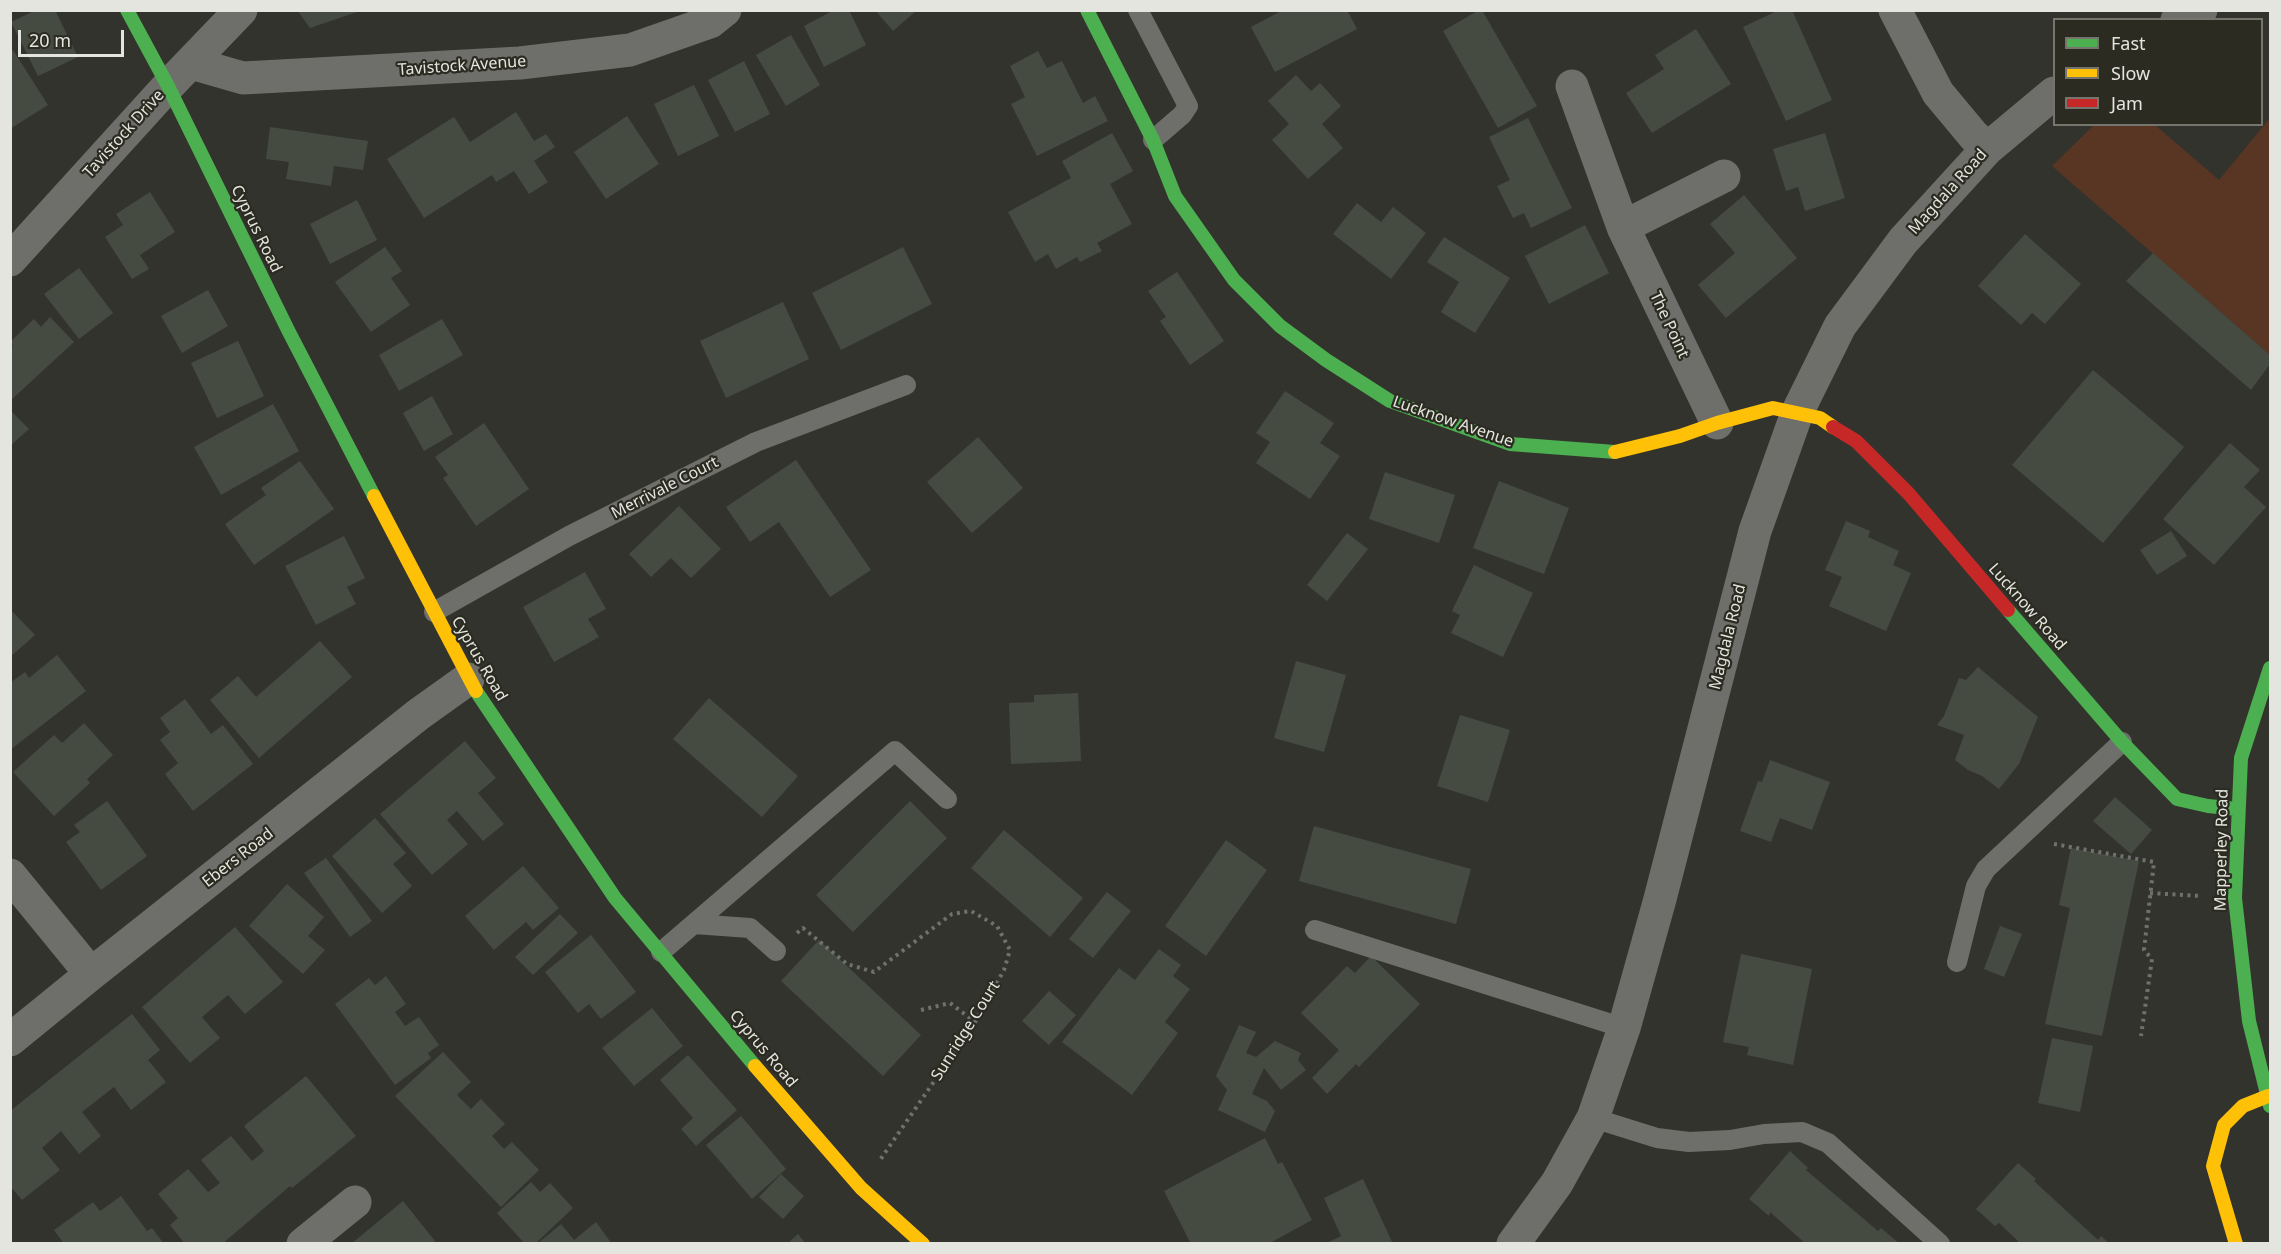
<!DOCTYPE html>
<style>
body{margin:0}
#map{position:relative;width:2281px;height:1254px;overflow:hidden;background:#33332d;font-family:"Noto Sans",sans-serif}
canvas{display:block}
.frame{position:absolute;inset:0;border:12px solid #e4e5de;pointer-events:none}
.legend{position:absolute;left:2053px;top:18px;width:210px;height:108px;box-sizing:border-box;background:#2b2b21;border:2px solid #75756d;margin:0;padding:8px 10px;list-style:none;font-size:18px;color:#e4e5de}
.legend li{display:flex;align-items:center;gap:12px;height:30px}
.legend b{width:30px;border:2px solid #75756d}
.scale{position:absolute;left:18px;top:30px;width:106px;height:27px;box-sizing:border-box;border:3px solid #e4e5de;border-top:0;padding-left:8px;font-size:18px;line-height:21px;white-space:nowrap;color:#e4e5de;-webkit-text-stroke:4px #2b2b21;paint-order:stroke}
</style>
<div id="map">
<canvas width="2281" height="1254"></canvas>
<div class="frame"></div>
<ul class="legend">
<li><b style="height:8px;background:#4caf50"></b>Fast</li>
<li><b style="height:8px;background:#ffc107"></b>Slow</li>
<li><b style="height:8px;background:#c62828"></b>Jam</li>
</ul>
<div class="scale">20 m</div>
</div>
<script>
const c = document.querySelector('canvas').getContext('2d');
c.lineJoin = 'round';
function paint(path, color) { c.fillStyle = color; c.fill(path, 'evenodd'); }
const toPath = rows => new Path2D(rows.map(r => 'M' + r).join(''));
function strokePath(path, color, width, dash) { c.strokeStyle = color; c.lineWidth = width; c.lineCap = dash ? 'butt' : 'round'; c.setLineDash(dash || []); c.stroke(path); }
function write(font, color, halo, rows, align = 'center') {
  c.font = font + ' "Noto Sans",sans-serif'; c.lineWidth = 4.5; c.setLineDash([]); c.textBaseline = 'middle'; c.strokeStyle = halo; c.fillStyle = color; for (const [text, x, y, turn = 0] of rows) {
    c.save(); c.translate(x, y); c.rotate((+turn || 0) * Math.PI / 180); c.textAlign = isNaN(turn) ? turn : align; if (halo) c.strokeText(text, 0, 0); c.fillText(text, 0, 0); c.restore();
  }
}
paint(toPath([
 [2270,118,2270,355,2052,166,2094,125,2155,125,2219,180]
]), '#593624');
paint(toPath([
 [36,10,55,10,78,57,38,76,11,22],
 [297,10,360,10,360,11,310,28],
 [834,10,849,10,866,45,824,67,804,26],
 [875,10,917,10,893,31],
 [1283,10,1347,10,1357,29,1275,72,1251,27],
 [1479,10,1482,10,1537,106,1498,128,1443,31],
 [1779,10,1792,10,1832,100,1786,121,1743,27],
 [1696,29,1731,84,1652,133,1626,93,1664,69,1655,55],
 [791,35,820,85,786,106,756,55],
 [13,50,48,105,10,129,10,51],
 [1038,51,1047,68,1062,61,1083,103,1095,96,1108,121,1037,156,1011,104,1025,97,1010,66],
 [744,61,770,114,735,132,708,80],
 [1296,75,1311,91,1320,83,1341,106,1322,124,1343,148,1308,179,1272,140,1289,124,1268,101],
 [694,85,719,136,678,156,654,104],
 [516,112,534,141,546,134,555,147,534,161,548,182,529,194,514,171,496,182,492,175,424,218,387,159,454,117,470,142],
 [627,116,659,164,606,199,574,152],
 [1528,118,1572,208,1531,228,1524,213,1513,218,1497,186,1510,180,1489,137],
 [270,127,368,141,363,170,334,166,331,186,286,179,289,162,266,159],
 [1112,133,1133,171,1110,184,1132,224,1097,243,1102,251,1080,262,1077,257,1056,269,1048,254,1035,262,1008,212,1071,178,1062,161],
 [1825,133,1845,198,1805,211,1798,187,1786,191,1773,149],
 [150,192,175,232,140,255,149,269,132,279,105,237,123,225,116,214],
 [1744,195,1797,258,1726,318,1698,285,1735,253,1710,224],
 [357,200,377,240,330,264,310,224],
 [1357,203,1381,222,1393,207,1426,233,1391,279,1333,234],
 [1585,225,1609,273,1549,304,1525,256],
 [2025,234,2081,284,2045,324,2032,313,2021,325,1978,286],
 [1444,237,1510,278,1475,333,1441,312,1459,282,1427,262],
 [385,247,402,271,391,278,410,305,371,332,335,282],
 [903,247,932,304,841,350,812,293],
 [2153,253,2270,355,2270,364,2251,390,2126,281],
 [79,268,113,313,79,339,44,294],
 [1177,272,1224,341,1190,365,1160,321,1166,317,1148,291],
 [208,290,228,326,182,353,161,316],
 [783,302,809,359,726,398,700,341],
 [50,317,74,342,10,401,10,347,13,345,10,342,34,319,41,327],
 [442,319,463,355,399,391,379,355],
 [238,341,264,396,217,418,191,363],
 [2093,370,2184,447,2103,543,2012,465],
 [1285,391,1334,423,1320,443,1340,456,1310,499,1256,463,1270,442,1256,433],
 [432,396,453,434,424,451,403,413],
 [273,404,299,451,221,495,194,447],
 [10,410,29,429,10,446],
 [484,423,529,489,476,526,443,478,448,475,435,457],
 [978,437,1023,488,972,533,927,482],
 [2230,443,2260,470,2244,487,2266,507,2214,565,2163,519],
 [796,460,871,570,830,597,779,522,750,542,726,507],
 [300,461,334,509,254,565,225,524,266,495,261,488],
 [1385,472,1455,495,1439,543,1369,519],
 [1499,481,1569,508,1544,574,1473,548],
 [679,506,721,549,691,578,671,558,651,577,629,554],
 [1846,521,1870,531,1868,537,1899,551,1893,565,1911,573,1886,631,1829,606,1842,577,1825,570],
 [2171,531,2187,556,2157,575,2140,550],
 [1347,533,1368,549,1327,601,1307,585],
 [344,536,365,578,347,587,356,604,316,625,285,566],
 [1474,565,1533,593,1503,657,1451,633,1460,615,1452,611],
 [585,572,606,609,588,619,599,637,554,662,523,607],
 [10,609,35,635,10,657],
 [320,641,352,677,259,758,210,700,238,676,256,697],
 [57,655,86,691,10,750,10,683,25,672,29,678],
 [1296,661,1346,675,1324,752,1274,738],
 [1978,667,2038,717,2019,764,1999,789,1982,776,1968,770,1955,760,1964,735,1937,725,1944,716,1959,678,1966,680],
 [1078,693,1081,761,1011,764,1009,703,1034,702,1034,695],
 [709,698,798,776,762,817,673,739],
 [185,699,211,734,223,725,253,764,193,811,165,774,178,763,160,740,170,732,160,718],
 [1460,715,1510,730,1488,802,1437,786],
 [84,723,113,755,87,779,90,783,54,816,13,772,54,735,62,743],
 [465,741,496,778,478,793,504,824,483,841,457,811,447,820,468,844,432,875,380,814],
 [1770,760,1830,782,1812,830,1780,818,1771,842,1740,831,1758,781,1762,782],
 [2115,797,2152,830,2131,854,2093,821],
 [107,801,147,856,101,890,66,842,80,832,74,825],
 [910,801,947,838,853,932,816,895],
 [375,818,406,853,393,864,412,886,382,913,332,856],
 [1314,826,1471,869,1456,924,1299,881],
 [1004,830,1083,898,1050,937,971,868],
 [1226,840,1267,870,1206,956,1165,926],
 [2071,848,2139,861,2102,1036,2045,1024,2070,908,2059,905],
 [326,858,372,921,350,937,304,873],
 [523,866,559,908,533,930,526,922,494,950,465,916],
 [287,884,324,917,308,936,325,950,303,974,249,926],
 [1107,892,1131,911,1093,958,1069,939],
 [560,914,578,933,533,975,515,957],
 [2000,926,2022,934,2004,977,1984,969],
 [235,927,283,982,245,1014,228,995,202,1017,220,1038,190,1063,142,1007],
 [591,935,636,992,601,1019,589,1004,578,1013,545,972],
 [819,940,921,1035,883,1076,781,981],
 [1159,949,1181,965,1173,976,1190,989,1165,1022,1178,1033,1132,1095,1062,1042,1119,968,1135,980],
 [1741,954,1812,969,1793,1065,1747,1055,1749,1047,1723,1042],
 [1371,956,1420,1004,1359,1067,1356,1064,1327,1094,1312,1078,1339,1050,1301,1013,1347,966,1355,973],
 [386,976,406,1004,395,1012,405,1026,419,1017,439,1045,428,1053,431,1058,395,1085,335,1004,369,978,375,985],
 [1049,991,1076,1015,1049,1045,1022,1021],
 [652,1008,683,1046,634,1086,602,1048],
 [132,1014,160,1050,148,1060,166,1082,131,1110,114,1087,82,1112,101,1136,79,1154,61,1131,42,1148,60,1170,22,1200,10,1186,10,1111],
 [1239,1025,1256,1032,1246,1053,1256,1057,1275,1041,1301,1053,1298,1060,1306,1070,1281,1090,1264,1068,1252,1094,1267,1101,1275,1111,1265,1132,1218,1110,1227,1090,1216,1076],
 [2052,1038,2093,1046,2080,1112,2038,1103],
 [443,1052,471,1082,457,1095,471,1109,481,1099,505,1124,492,1136,504,1149,512,1142,539,1170,501,1207,395,1096],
 [688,1055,737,1110,696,1146,681,1129,693,1118,660,1080],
 [306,1076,356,1136,292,1188,290,1186,222,1244,185,1244,170,1225,178,1218,158,1194,188,1169,208,1192,220,1183,201,1160,231,1136,252,1161,264,1151,244,1126],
 [741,1116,786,1169,752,1199,706,1145],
 [1265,1138,1278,1164,1282,1162,1312,1220,1268,1244,1191,1244,1164,1191],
 [1790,1151,1808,1168,1806,1170,1878,1231,1881,1228,1900,1244,1806,1244,1770,1212,1769,1216,1749,1199],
 [2018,1163,2036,1179,2034,1181,2098,1240,2101,1236,2110,1244,2021,1244,1999,1223,1995,1226,1976,1209],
 [781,1174,804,1196,783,1219,759,1197],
 [1363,1179,1393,1244,1325,1244,1341,1236,1324,1198],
 [531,1182,540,1192,550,1183,573,1208,535,1244,525,1244,497,1213],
 [121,1196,147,1231,152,1228,164,1244,64,1244,54,1230,93,1202,100,1211],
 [403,1201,435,1241,432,1244,351,1244],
 [596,1222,612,1244,537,1244,561,1224,574,1240],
 [798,1234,806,1244,787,1244]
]), '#454b41');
strokePath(toPath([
 [2054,844,2154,862,2144,950,2152,959,2141,1036],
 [2150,893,2201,896],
 [797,933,803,928,847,964,874,972,952,914,971,911,997,926,1010,950,1004,970,975,1022,880,1160],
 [921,1010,950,1003,975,1022]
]), '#70706e', 4, [3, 4.5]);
strokePath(toPath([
 [1138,10,1188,106,1182,115,1153,140],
 [434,612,569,536,756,442,906,385],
 [694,924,750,928,776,951],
 [1315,930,1624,1028],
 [661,952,895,751,947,799],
 [1957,962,1976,886,1986,869,2122,742],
 [1593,1118,1657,1138,1689,1142,1730,1140,1764,1134,1802,1132,1828,1143,1940,1244]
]), '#6e6e6b', 20);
strokePath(toPath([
 [1895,10,1938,93,1973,135,1987,149],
 [2177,20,2201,10],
 [191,63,243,78,520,63,630,50,710,22,725,10],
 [1572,86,1623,227,1717,423],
 [1623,227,1724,176],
 [10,260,168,86,241,10],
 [10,875,91,974],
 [10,1040,91,974,419,714,468,679],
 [303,1244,355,1202],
 [1513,1244,1557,1183,1593,1118,1624,1028,1660,899,1755,531,1797,413,1840,326,1903,241,1987,149,2054,93]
]), '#6e6e6b', 33);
strokePath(toPath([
 [127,10,168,86,289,332,374,496],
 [1087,10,1153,140,1175,196,1234,280,1280,326,1326,360,1390,401,1510,444,1615,452],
 [2008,610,2122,742,2177,799,2208,806,2237,809],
 [2270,668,2241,758,2235,898,2249,1021,2270,1106],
 [476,691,615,898,755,1066]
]), '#4caf50', 14);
strokePath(toPath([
 [1615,452,1680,436,1717,423,1773,408,1820,418,1833,427],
 [374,496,476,691],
 [755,1066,861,1188,923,1244],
 [2236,1244,2213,1166,2224,1125,2243,1106,2268,1096]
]), '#ffc107', 14);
strokePath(toPath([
 [1833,427,1856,441,1909,494,2008,610]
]), '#c62828', 14);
write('16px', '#e4e5de', '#2b2b21', [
 ["Tavistock Avenue",462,66,-4],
 ["Tavistock Drive",124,134,-48],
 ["Magdala Road",1948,192,-48],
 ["Cyprus Road",256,229,64],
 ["The Point",1669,325,65],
 ["Lucknow Avenue",1453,422,19],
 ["Merrivale Court",665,488,-27],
 ["Lucknow Road",2027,607,49],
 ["Magdala Road",1728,637,-76],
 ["Cyprus Road",479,659,60],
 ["Mapperley Road",2222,850,-89],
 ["Ebers Road",238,858,-38],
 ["Sunridge Court",966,1031,-58],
 ["Cyprus Road",763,1049,50]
]);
</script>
